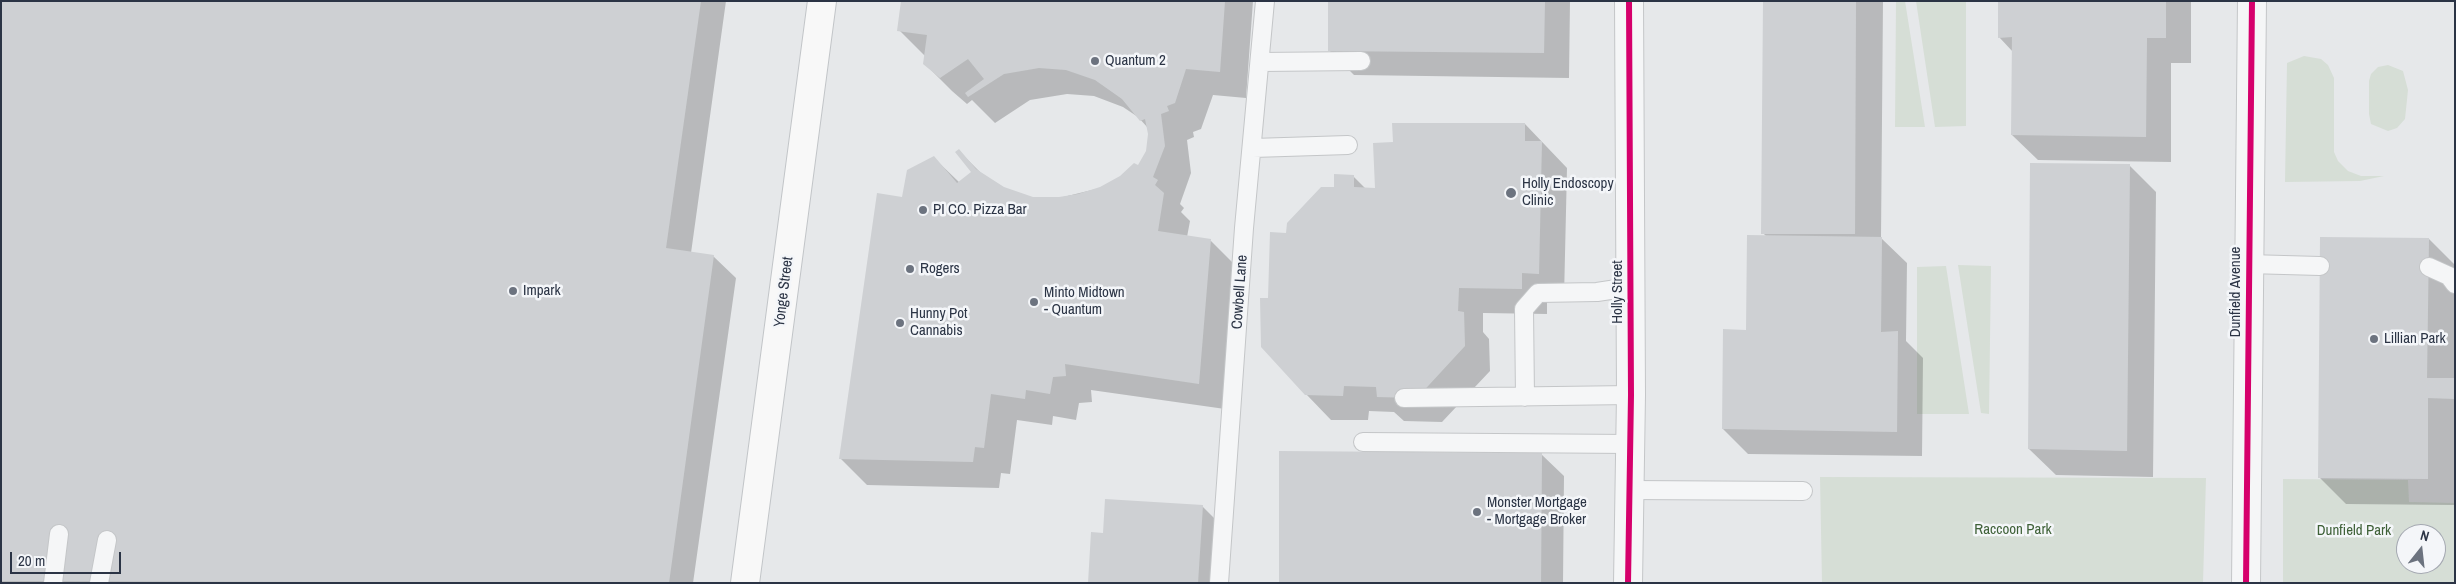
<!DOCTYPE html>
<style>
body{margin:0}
#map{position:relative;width:2456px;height:584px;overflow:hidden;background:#e6e8ea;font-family:"Archivo Narrow",sans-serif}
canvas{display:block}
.frame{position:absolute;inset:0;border:2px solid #2b3445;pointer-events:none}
.north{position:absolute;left:2396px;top:524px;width:50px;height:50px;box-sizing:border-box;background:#f4f6f9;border:1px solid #a4a8b1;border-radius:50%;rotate:16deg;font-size:14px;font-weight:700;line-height:20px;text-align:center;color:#2b3445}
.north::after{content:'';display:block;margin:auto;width:18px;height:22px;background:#6c737f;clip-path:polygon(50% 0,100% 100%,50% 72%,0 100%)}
.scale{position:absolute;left:10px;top:552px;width:111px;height:22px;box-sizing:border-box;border:2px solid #2b3445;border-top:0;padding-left:6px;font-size:15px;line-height:18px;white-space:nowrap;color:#2b3445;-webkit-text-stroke:4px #f4f6f9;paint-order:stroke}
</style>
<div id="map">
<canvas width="2456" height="584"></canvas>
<div class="frame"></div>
<div class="north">N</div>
<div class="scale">20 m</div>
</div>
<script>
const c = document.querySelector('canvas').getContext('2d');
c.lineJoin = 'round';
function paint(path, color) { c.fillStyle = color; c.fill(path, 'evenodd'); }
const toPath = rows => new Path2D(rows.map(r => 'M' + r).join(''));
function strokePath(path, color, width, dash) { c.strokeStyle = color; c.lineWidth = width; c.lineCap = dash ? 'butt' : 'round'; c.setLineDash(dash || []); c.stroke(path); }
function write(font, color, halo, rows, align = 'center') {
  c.font = font + ' "Archivo Narrow",sans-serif'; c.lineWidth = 5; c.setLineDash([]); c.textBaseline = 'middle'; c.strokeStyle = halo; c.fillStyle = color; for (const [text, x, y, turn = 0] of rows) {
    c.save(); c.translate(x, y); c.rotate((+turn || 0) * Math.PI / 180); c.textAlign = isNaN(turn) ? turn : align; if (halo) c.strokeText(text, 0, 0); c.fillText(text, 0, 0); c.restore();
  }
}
paint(toPath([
 [1896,1,1905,1,1925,127,1895,127],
 [1916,1,1966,1,1966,126,1935,127],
 [2304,56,2321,59,2328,65,2334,78,2334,152,2338,161,2348,171,2361,176,2384,176,2360,181,2285,182,2287,63],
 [2388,65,2403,71,2408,90,2405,119,2397,128,2388,131,2371,124,2369,114,2369,81,2371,74,2378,67],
 [1958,265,1991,266,1989,414,1981,413],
 [1946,266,1969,414,1917,414,1917,267],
 [1820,477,2206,478,2203,583,1822,583],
 [2283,479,2408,480,2409,502,2455,503,2455,583,2283,583],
 [2406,534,2436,534,2436,564,2406,564]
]), '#d6ded6');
paint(toPath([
 [1,1,726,1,691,253,713,256,736,278,693,583,1,583],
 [902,1,1253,1,1246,98,1213,95,1201,129,1193,132,1194,137,1187,140,1191,173,1180,204,1184,208,1181,212,1190,221,1187,237,1211,241,1237,267,1225,409,1091,390,1092,402,1079,403,1076,420,1053,416,1052,425,1017,420,1010,474,1001,473,999,488,867,485,841,459,903,199,934,158,960,183,972,172,959,151,984,176,1004,188,1033,198,1059,198,1100,188,1139,167,1147,152,1150,134,1148,128,1138,117,1123,107,1094,96,1067,94,1030,100,995,123,972,100,967,104,952,91,925,64,926,57,899,30],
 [1329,1,1570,1,1569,78,1354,75,1329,50],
 [1764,1,1883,1,1881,238,1907,263,1906,341,1923,358,1922,456,1748,454,1723,429,1748,331,1766,236,1763,233],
 [1999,1,2191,1,2191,63,2171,63,2171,162,2038,160,2012,135,2013,52,1999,37],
 [1525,124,1567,168,1564,298,1547,298,1547,314,1483,313,1483,332,1489,339,1490,371,1442,422,1404,421,1394,412,1369,411,1368,420,1331,420,1306,394,1269,299,1287,234,1335,188,1353,176,1366,189,1376,189,1394,143],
 [2129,165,2156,192,2153,477,2056,475,2029,449],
 [2429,239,2455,265,2454,505,2346,504,2319,477],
 [1541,454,1564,476,1563,583,1280,583],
 [1202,506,1228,532,1224,583,1089,583,1104,535]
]), '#0003');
paint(toPath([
 [1,1,701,1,666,248,714,255,669,583,1,581],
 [901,1,1225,1,1220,72,1186,69,1175,103,1167,106,1169,111,1161,114,1165,146,1153,177,1158,180,1155,185,1164,193,1158,231,1211,239,1199,384,1065,364,1066,376,1053,377,1050,394,1026,390,1025,399,991,394,984,448,975,447,973,462,839,459,877,193,902,197,907,170,934,156,957,183,971,172,955,152,959,149,976,169,1004,187,1033,197,1059,197,1078,194,1100,187,1120,176,1134,163,1138,165,1146,151,1148,134,1145,119,1140,121,1122,99,1095,80,1066,70,1039,68,1004,74,968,97,965,93,984,79,968,59,940,78,923,64,927,35,897,31],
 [1328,1,1545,1,1544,53,1328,51],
 [1763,1,1856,1,1855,234,1761,234],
 [1998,1,2166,1,2166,38,2147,38,2146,137,2011,135,2012,37,1998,38],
 [1392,123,1525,123,1525,141,1542,141,1539,274,1522,273,1522,289,1459,288,1458,311,1464,312,1465,346,1417,398,1377,397,1376,387,1344,386,1343,396,1305,395,1261,347,1260,298,1268,298,1270,232,1286,233,1287,223,1321,187,1334,187,1334,174,1354,175,1354,187,1375,188,1373,143,1393,142],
 [2030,163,2130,164,2127,451,2028,449],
 [1747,235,1882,237,1881,332,1898,331,1897,432,1722,429,1723,329,1746,330],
 [2320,237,2429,238,2427,378,2455,378,2455,399,2428,398,2428,479,2318,478],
 [1279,451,1542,453,1541,583,1279,583],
 [1105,499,1203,505,1198,583,1088,583,1091,532,1103,533]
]), '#ced0d3');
const service = toPath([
 [1260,62,1361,61],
 [1253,148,1348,145],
 [2248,264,2320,266],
 [2429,267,2449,276,2455,284],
 [1525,397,1524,309,1538,293,1597,292,1630,287],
 [1404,398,1631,395],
 [1363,442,1630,444],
 [1630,490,1803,491],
 [53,583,59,534],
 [99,583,107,540],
 [1219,583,1244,228,1265,1]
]);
const minor = toPath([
 [1628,583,1631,395,1629,1],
 [2246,583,2252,1]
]);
const primary = toPath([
 [745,583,822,1]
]);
strokePath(service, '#c4c6c8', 20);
strokePath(minor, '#c4c6c8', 30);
strokePath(primary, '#c2c5c8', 30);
strokePath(service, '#f5f6f7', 18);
strokePath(minor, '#f5f6f7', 28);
strokePath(primary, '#f8f8f8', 28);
strokePath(toPath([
 [1628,583,1631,395,1629,1],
 [2246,583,2252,1]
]), '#d6006c', 6);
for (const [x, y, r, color] of [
 [1095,61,5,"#6c737f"],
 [1511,193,6,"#6c737f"],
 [923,210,5,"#6c737f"],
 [910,269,5,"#6c737f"],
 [513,291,5,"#6c737f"],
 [1034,302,5,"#6c737f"],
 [900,323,5,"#6c737f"],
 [2374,339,5,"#6c737f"],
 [1477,512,5,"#6c737f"]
]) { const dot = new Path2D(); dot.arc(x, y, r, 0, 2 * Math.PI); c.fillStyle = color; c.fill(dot); strokePath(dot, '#f4f6f9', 2); }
write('15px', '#2b3445', '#f4f6f9', [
 ["Quantum 2",1105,61],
 ["Holly Endoscopy",1522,184],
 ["Clinic",1522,201],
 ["PI CO. Pizza Bar",933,210],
 ["Rogers",920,269],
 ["Impark",523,291],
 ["Minto Midtown",1044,293],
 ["- Quantum",1044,310],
 ["Hunny Pot",910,314],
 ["Cannabis",910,331],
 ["Lillian Park",2384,339],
 ["Monster Mortgage",1487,503],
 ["- Mortgage Broker",1487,520]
], 'left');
write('15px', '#2b3445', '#f4f6f9', [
 ["Yonge Street",784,292,-83],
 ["Cowbell Lane",1240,292,-86],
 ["Holly Street",1618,292,-90],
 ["Dunfield Avenue",2236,292,-90]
]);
write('15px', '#3f6138', '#f4f6f9', [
 ["Raccoon Park",2013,530],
 ["Dunfield Park",2354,531]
]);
</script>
